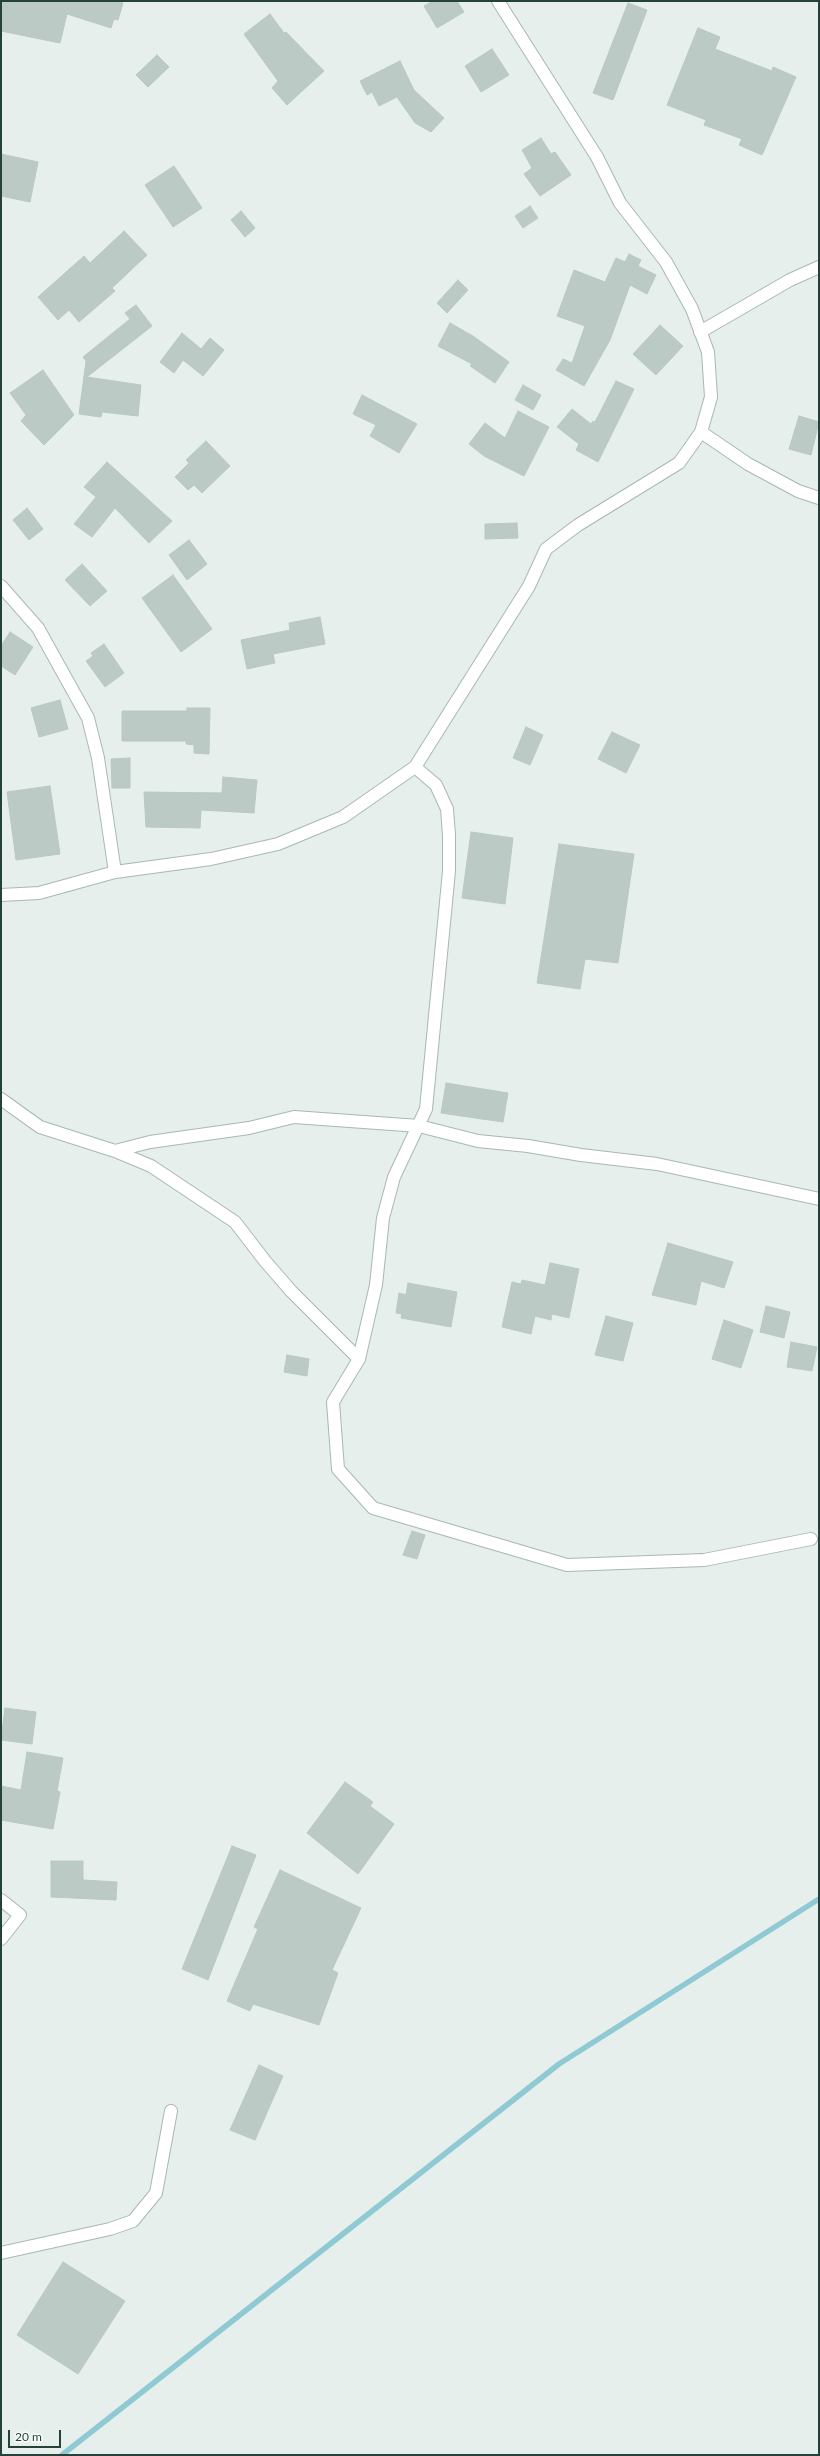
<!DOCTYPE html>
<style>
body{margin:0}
#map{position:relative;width:820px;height:2456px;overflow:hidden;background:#e6efeb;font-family:Lato,sans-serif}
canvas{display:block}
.frame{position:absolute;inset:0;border:2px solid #24423a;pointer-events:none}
.scale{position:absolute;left:8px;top:2430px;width:53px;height:18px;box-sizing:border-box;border:2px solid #24423a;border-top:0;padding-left:5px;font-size:12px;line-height:14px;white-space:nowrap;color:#24423a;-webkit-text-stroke:3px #f7fbf9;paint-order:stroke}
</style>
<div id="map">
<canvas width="820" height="2456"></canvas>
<div class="frame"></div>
<div class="scale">20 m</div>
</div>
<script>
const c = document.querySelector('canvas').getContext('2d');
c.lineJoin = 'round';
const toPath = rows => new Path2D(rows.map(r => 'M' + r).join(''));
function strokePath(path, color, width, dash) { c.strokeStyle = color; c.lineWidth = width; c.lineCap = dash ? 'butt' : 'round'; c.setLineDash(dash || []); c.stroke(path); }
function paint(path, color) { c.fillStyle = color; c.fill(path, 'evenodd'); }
strokePath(toPath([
 [62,2455,559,2064,819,1899]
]), '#8ec9d4', 5.5);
const building = toPath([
 [1,1,115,1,123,3,118,20,114,19,111,28,67,14,60,43,1,31,1,1],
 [433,1,457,1,464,12,437,28,424,6,433,1],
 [628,3,647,10,613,100,593,93,628,3],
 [270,14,284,33,286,32,324,71,287,105,272,88,278,81,244,34,270,14],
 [698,28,720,37,715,49,772,71,773,67,796,77,762,155,739,145,742,139,704,125,706,120,667,105,698,28],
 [492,49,509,75,481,92,465,66,492,49],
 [157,55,169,67,148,87,136,75,157,55],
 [400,61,414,90,444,118,431,132,415,123,397,97,379,106,372,92,367,95,360,81,400,61],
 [541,138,551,154,555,152,571,175,540,196,524,174,532,168,522,150,541,138],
 [1,154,38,162,30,202,1,196,1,154],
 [174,166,202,208,173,227,145,185,174,166],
 [530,206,538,218,523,228,515,216,530,206],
 [241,211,255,228,245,237,231,220,241,211],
 [124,231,147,255,112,288,115,291,79,322,69,310,58,320,38,297,84,256,90,263,124,231],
 [629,254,641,260,638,266,656,275,647,294,630,285,610,340,584,386,556,370,563,359,572,363,585,326,557,316,574,270,605,282,616,258,625,262,629,254],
 [458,280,468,290,447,313,437,303,458,280],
 [136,305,152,326,87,377,141,385,138,416,102,412,101,417,79,414,86,361,83,357,130,319,125,313,136,305],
 [450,323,473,336,509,362,495,383,470,366,472,364,438,346,450,323],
 [660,325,683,346,656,375,633,354,660,325],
 [182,333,201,349,210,338,224,350,203,376,183,360,174,373,160,362,182,333],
 [43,370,74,415,44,445,21,421,26,415,10,393,43,370],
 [616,381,634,389,598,462,576,450,579,444,557,427,572,409,591,424,593,421,595,422,616,381],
 [523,385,541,395,533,410,515,400,523,385],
 [362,395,417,424,399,453,370,436,376,425,353,414,362,395],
 [518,411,549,427,524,476,484,456,469,444,485,423,505,438,518,411],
 [799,416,819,422,811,455,789,449,799,416],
 [206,441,230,466,202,493,194,485,188,490,175,477,189,463,186,460,206,441],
 [107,462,172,521,149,543,115,508,92,537,74,524,96,497,84,487,107,462],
 [27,508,43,529,29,540,13,520,27,508],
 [517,523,518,538,485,539,485,524,517,523],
 [189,540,207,564,187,580,169,555,189,540],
 [82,564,107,591,90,606,65,580,82,564],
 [173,575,212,629,181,652,142,598,173,575],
 [320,617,325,644,273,654,275,663,247,669,241,640,290,630,289,623,320,617],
 [10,632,33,647,15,675,1,666,1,646,10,632],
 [104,644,124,673,105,687,86,661,93,656,91,653,104,644],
 [60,700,68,729,39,737,31,708,60,700],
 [187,708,210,708,209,754,194,753,194,745,186,744,186,741,122,741,122,711,187,711,187,708],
 [526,727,543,735,530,765,513,758,526,727],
 [612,732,640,745,626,773,598,759,612,732],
 [130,758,130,788,112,788,111,759,130,758],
 [223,777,257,780,254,813,201,810,200,828,146,827,144,792,222,793,223,777],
 [50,786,60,854,16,860,7,792,50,786],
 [471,832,513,838,505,904,462,898,471,832],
 [559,844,634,854,618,963,585,959,580,989,537,983,559,844],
 [446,1083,508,1093,503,1122,441,1113,446,1083],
 [668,1243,733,1262,724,1288,701,1281,696,1305,652,1295,668,1243],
 [550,1263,579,1269,569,1318,552,1314,551,1320,535,1316,531,1334,502,1327,512,1282,521,1284,522,1280,545,1285,550,1263],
 [408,1283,457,1292,451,1327,401,1318,402,1314,396,1313,399,1293,406,1295,408,1283],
 [766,1306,790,1312,784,1338,760,1332,766,1306],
 [606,1316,633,1323,623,1361,595,1355,606,1316],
 [724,1320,753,1330,741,1368,712,1359,724,1320],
 [791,1342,817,1347,812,1371,787,1367,791,1342],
 [287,1355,309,1359,307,1376,284,1372,287,1355],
 [412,1531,425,1535,417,1559,403,1555,412,1531],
 [5,1708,36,1712,32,1744,1,1740,5,1708],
 [27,1752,63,1758,57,1791,60,1792,53,1829,1,1820,1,1786,21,1790,27,1752],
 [345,1782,373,1802,370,1806,394,1824,358,1874,307,1833,345,1782],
 [232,1846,256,1855,208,1980,182,1969,232,1846],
 [51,1861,83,1861,83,1880,117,1882,116,1900,51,1897,51,1861],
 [280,1870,361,1908,332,1970,338,1973,319,2025,253,2004,250,2011,227,2001,258,1929,254,1927,280,1870],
 [259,2065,283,2076,255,2140,230,2130,259,2065],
 [63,2262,125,2301,78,2374,17,2335,63,2262]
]);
paint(building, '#bbcac4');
strokePath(building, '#b8c9c2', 1);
const minor = toPath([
 [700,332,790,280,819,267],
 [701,432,748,464,798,491,819,498],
 [1,586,38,628,88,718,98,758,115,872],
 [415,767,436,785,447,809,449,835,449,871,426,1109,394,1177,383,1218,376,1285,359,1359,333,1402,338,1469,373,1508,567,1565,704,1560,811,1539],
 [1,895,39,893,115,872,211,859,278,844,343,817,415,767,529,586,546,549,578,525,679,463,701,432,711,397,708,352,692,309,666,262,620,203,597,157,498,1],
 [1,1099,40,1127,115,1151,150,1142,249,1128,294,1117,419,1126,478,1141,528,1146,581,1155,657,1164,819,1199],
 [115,1151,151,1166,235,1222,265,1261,291,1291,359,1359],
 [1,1900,20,1915,1,1939],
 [1,2253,110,2229,133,2221,156,2193,171,2111]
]);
strokePath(minor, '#a8b8b2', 14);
strokePath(minor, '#fff', 12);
</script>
